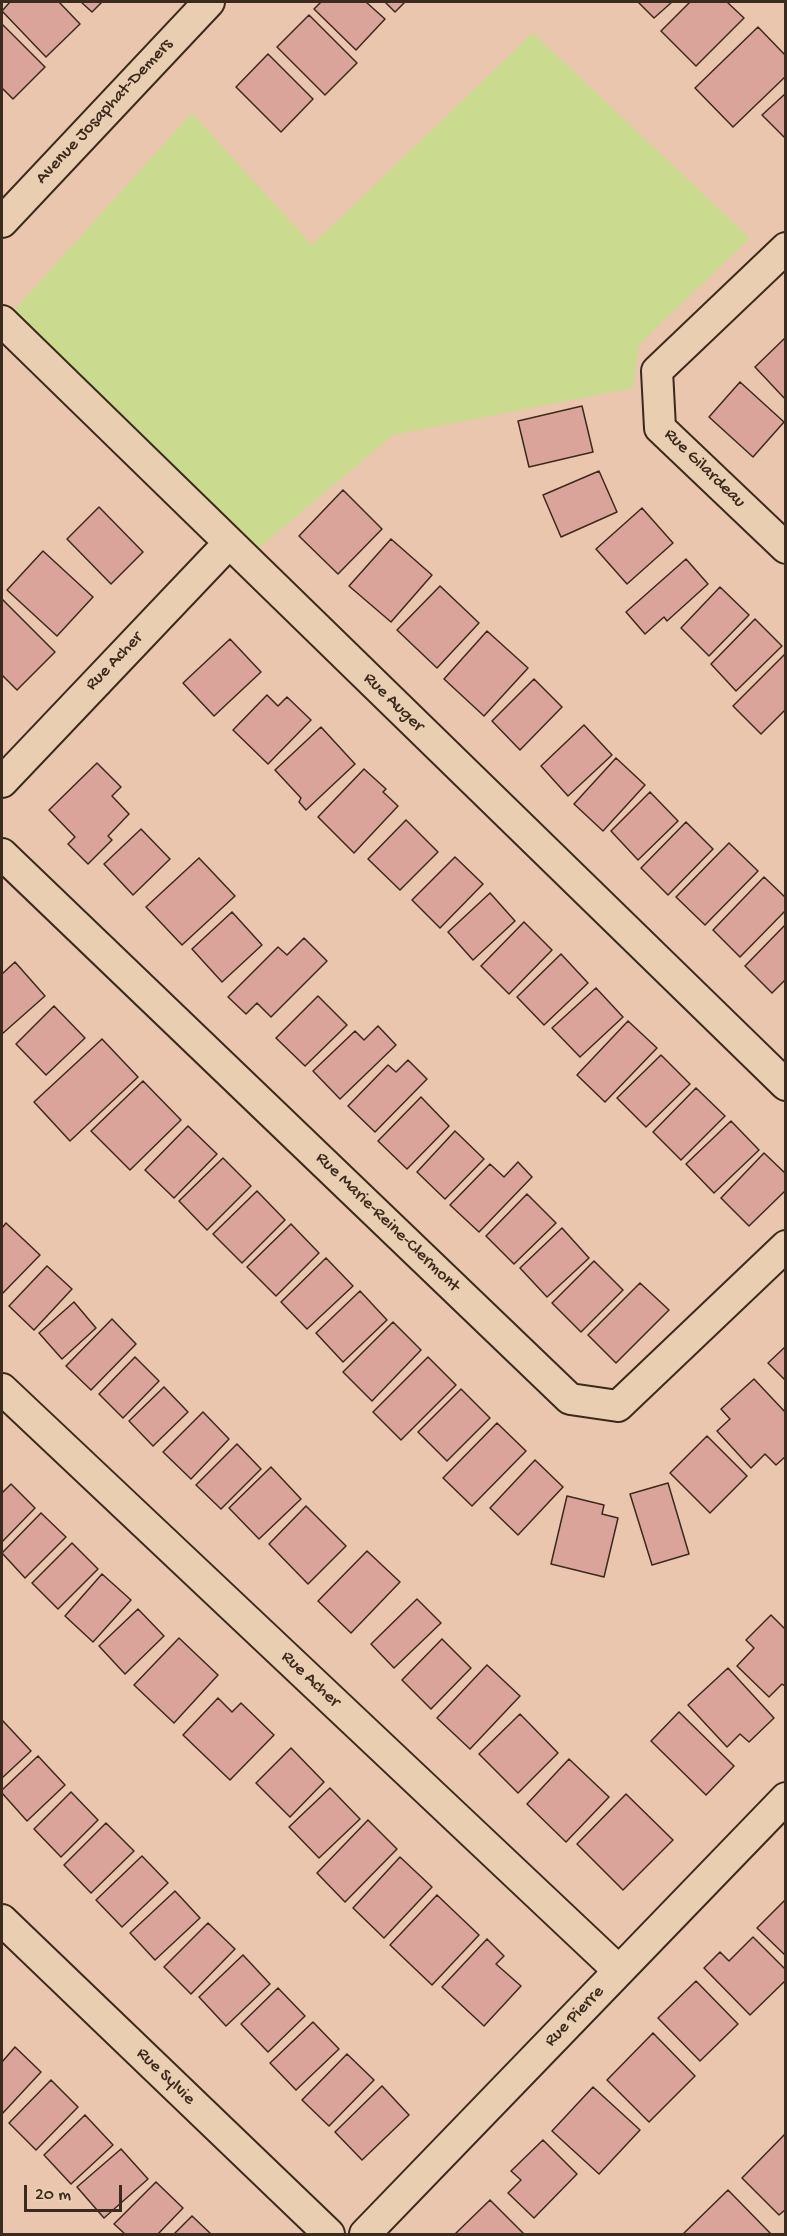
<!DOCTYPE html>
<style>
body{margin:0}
#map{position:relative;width:787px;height:2236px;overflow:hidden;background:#ebc6af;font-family:"Gochi Hand",sans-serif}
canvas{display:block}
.frame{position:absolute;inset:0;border:3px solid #3b2a1e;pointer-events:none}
.scale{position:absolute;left:24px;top:2185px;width:98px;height:27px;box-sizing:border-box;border:3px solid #3b2a1e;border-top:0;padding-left:8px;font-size:18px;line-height:21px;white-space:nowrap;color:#3b2a1e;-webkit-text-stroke:4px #eaceb1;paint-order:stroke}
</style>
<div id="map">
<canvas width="787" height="2236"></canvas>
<div class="frame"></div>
<div class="scale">20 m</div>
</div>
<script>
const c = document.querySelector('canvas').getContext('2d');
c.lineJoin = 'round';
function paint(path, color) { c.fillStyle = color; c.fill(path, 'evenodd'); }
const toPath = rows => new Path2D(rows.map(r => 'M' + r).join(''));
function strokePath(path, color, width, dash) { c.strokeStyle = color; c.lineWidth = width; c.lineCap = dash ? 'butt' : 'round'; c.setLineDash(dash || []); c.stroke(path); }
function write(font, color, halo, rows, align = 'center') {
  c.font = font + ' "Gochi Hand",sans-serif'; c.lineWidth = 6; c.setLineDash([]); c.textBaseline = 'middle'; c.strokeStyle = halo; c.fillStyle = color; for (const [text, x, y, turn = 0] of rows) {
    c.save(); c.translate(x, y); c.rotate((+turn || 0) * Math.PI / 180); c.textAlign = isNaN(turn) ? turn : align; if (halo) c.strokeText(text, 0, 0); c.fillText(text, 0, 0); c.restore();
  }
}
paint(toPath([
 [533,33,750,238,639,345,633,388,393,435,259,548,22,330,14,310,192,113,312,245]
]), '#cada8e');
const building = toPath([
 [10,2,59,2,80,24,46,57,2,11,10,2],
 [81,2,102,2,92,12,81,2],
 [321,2,366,2,385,19,356,50,314,9,321,2],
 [385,2,405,2,395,12,385,2],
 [638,2,672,2,654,18,638,2],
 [690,2,727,2,744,18,696,66,661,31,690,2],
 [309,15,357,63,325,95,277,47,309,15],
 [2,24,45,67,13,99,2,88,2,24],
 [758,27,786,56,786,76,733,127,695,88,758,27],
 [268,54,313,99,281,132,236,87,268,54],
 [786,93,786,139,762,115,786,93],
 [786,337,786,400,755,367,786,337],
 [740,382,784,422,753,457,709,417,740,382],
 [582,406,593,452,529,467,518,421,582,406],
 [599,471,617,512,561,537,543,495,599,471],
 [343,490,382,529,338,574,299,536,343,490],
 [99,507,143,552,111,584,67,539,99,507],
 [642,508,673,543,627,584,596,549,642,508],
 [391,539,432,575,391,622,349,586,391,539],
 [43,551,93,597,57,636,7,590,43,551],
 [686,559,708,584,667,621,664,617,645,634,626,612,686,559],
 [440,586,479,623,437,668,397,630,440,586],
 [720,587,749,615,709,656,681,628,720,587],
 [2,599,55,652,17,690,2,675,2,599],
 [755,619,782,646,736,691,711,664,755,619],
 [487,631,528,668,484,716,444,679,487,631],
 [230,639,261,672,214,716,183,683,230,639],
 [786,653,786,709,761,734,733,706,786,653],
 [534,679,562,707,520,750,492,721,534,679],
 [267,695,278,706,287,697,311,720,268,764,233,730,267,695],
 [584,725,612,755,568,796,541,766,584,725],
 [321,727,355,764,306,810,299,802,301,798,275,770,321,727],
 [616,758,645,785,603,831,574,804,616,758],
 [97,763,121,787,112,796,129,814,108,836,112,840,88,864,68,844,75,837,49,810,97,763],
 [364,769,386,789,383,792,398,806,354,853,318,817,364,769],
 [650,792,678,821,638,860,611,831,650,792],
 [406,820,438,852,400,890,368,859,406,820],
 [686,822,713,849,668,895,641,868,686,822],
 [141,829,170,859,133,895,104,864,141,829],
 [729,843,758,871,705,925,676,897,729,843],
 [455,857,483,884,440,928,412,900,455,857],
 [199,858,235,896,182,945,146,907,199,858],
 [764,877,786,898,786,910,740,957,713,930,764,877],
 [490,893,515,921,473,960,448,932,490,893],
 [232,912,262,945,222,982,192,949,232,912],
 [524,922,552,950,509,994,481,966,524,922],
 [786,924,786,979,772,993,745,966,786,924],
 [304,938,327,961,271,1017,257,1003,246,1014,228,997,278,947,287,955,304,938],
 [561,954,588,983,544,1025,517,997,561,954],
 [15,962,45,996,2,1034,2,974,15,962],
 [596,988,623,1017,580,1057,552,1028,596,988],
 [318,996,347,1025,305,1066,276,1038,318,996],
 [54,1006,85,1038,46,1075,16,1044,54,1006],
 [628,1021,657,1048,605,1102,577,1075,628,1021],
 [378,1026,396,1045,340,1099,313,1071,355,1031,364,1040,378,1026],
 [102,1039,138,1077,70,1141,34,1102,102,1039],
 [661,1055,690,1084,646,1127,617,1098,661,1055],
 [408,1060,427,1079,375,1132,348,1106,388,1065,396,1072,408,1060],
 [143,1081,181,1120,130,1170,91,1131,143,1081],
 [696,1088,725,1116,681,1160,653,1132,696,1088],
 [421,1097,449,1126,407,1169,378,1141,421,1097],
 [731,1121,759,1150,714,1193,686,1164,731,1121],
 [188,1126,217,1154,174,1198,145,1170,188,1126],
 [455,1131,484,1159,445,1199,417,1172,455,1131],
 [764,1153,786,1174,786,1190,749,1226,721,1198,764,1153],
 [223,1158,251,1186,207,1230,179,1201,223,1158],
 [518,1162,532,1177,479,1232,450,1205,490,1164,504,1177,518,1162],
 [257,1191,285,1220,242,1263,213,1234,257,1191],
 [527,1194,556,1223,514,1264,486,1236,527,1194],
 [6,1223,40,1255,2,1294,2,1228,6,1223],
 [291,1224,319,1253,276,1296,247,1267,291,1224],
 [562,1228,589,1258,547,1297,520,1268,562,1228],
 [326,1258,353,1286,307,1329,281,1302,326,1258],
 [594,1261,623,1290,581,1332,552,1303,594,1261],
 [47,1266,72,1289,34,1330,9,1306,47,1266],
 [640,1283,669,1310,616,1363,588,1335,640,1283],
 [360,1291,387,1320,343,1362,316,1333,360,1291],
 [74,1302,96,1328,62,1359,39,1333,74,1302],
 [112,1319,136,1344,91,1390,66,1366,112,1319],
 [393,1322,421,1350,372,1401,343,1372,393,1322],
 [786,1346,786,1381,768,1363,786,1346],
 [135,1357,159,1381,123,1418,99,1394,135,1357],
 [428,1357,456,1385,401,1440,373,1412,428,1357],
 [754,1379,786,1413,786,1456,776,1465,765,1454,751,1468,717,1431,730,1419,721,1409,754,1379],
 [164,1387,188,1412,153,1446,129,1421,164,1387],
 [461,1389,490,1418,447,1461,418,1432,461,1389],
 [203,1412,229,1439,191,1479,163,1452,203,1412],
 [497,1423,526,1451,472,1506,443,1478,497,1423],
 [707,1436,747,1476,710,1513,670,1473,707,1436],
 [237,1444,261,1469,221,1509,196,1485,237,1444],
 [535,1460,563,1487,518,1535,490,1508,535,1460],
 [271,1467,301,1499,259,1539,229,1508,271,1467],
 [668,1483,689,1554,652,1565,630,1494,668,1483],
 [11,1484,35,1508,2,1542,2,1493,11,1484],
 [567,1496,604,1505,602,1514,618,1518,604,1577,551,1564,567,1496],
 [306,1506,346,1546,308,1584,269,1544,306,1506],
 [41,1513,66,1537,25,1578,2,1553,41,1513],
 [72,1543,98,1569,58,1609,32,1583,72,1543],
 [367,1551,400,1582,351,1633,318,1601,367,1551],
 [102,1574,131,1600,93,1642,65,1616,102,1574],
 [417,1599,441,1623,394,1668,371,1644,417,1599],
 [138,1609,164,1636,125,1674,99,1646,138,1609],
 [771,1615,786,1630,786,1687,782,1684,769,1697,737,1666,754,1648,746,1640,771,1615],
 [179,1638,218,1675,174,1723,134,1685,179,1638],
 [442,1639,471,1668,431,1709,402,1680,442,1639],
 [487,1665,520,1696,470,1749,437,1718,487,1665],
 [728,1668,774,1718,749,1742,740,1734,727,1747,688,1705,728,1668],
 [218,1698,232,1712,241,1703,274,1735,230,1780,183,1735,218,1698],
 [679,1712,734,1766,706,1795,651,1741,679,1712],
 [520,1714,558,1753,518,1793,479,1754,520,1714],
 [3,1721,31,1751,2,1778,2,1722,3,1721],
 [291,1748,324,1782,290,1817,256,1783,291,1748],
 [38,1756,65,1785,27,1821,2,1793,2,1790,38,1756],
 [569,1759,609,1797,566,1842,527,1804,569,1759],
 [330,1788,360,1819,319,1858,289,1827,330,1788],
 [71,1792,98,1820,61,1857,34,1829,71,1792],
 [626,1794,673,1840,623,1890,577,1844,626,1794],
 [368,1820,397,1849,345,1902,317,1873,368,1820],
 [106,1823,134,1851,91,1893,64,1865,106,1823],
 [142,1856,168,1883,122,1927,96,1900,142,1856],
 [400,1857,432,1887,384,1938,353,1908,400,1857],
 [175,1891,200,1918,155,1960,130,1933,175,1891],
 [437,1895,479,1935,432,1985,390,1945,437,1895],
 [786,1899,786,1956,757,1928,786,1899],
 [208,1923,235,1949,191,1994,164,1967,208,1923],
 [753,1937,786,1970,786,1980,750,2015,704,1968,720,1952,729,1961,753,1937],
 [487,1939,504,1956,496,1964,521,1986,484,2026,442,1987,487,1939],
 [243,1955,270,1984,226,2026,199,1997,243,1955],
 [696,1981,738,2024,700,2061,658,2018,696,1981],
 [278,1988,305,2016,268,2052,241,2024,278,1988],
 [313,2022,339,2049,296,2090,270,2063,313,2022],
 [653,2033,695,2076,649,2122,607,2080,653,2033],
 [15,2047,41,2072,2,2114,2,2062,15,2047],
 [347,2054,374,2080,329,2126,302,2100,347,2054],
 [51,2080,78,2107,36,2150,9,2123,51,2080],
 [382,2086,409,2115,362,2160,335,2132,382,2086],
 [593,2087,640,2130,599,2174,552,2131,593,2087],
 [85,2115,113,2145,71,2184,44,2155,85,2115],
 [786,2133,786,2209,779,2215,742,2178,786,2133],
 [543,2140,577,2174,534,2218,508,2193,521,2180,511,2171,543,2140],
 [121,2149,148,2179,104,2218,77,2187,121,2149],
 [156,2182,183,2208,158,2234,125,2234,114,2224,156,2182],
 [728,2190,771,2234,683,2234,728,2190],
 [490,2200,524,2234,455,2234,490,2200],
 [192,2216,211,2234,174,2234,192,2216]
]);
paint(building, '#dba49b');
strokePath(building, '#3b2a1e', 1.5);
const street = toPath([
 [2,222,209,2],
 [786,248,657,371,660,428,786,548],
 [2,321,786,1085],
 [2,782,229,543],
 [2,854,570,1399,618,1406,786,1246],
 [2,1389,619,1971],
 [2,1920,329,2234],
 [365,2234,786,1798]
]);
strokePath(street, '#3b2a1e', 34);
strokePath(street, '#eaceb1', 30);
write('18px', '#3b2a1e', '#eaceb1', [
 ["Avenue Josaphat-Demers",105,112,-47],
 ["Rue Gilardeau",704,469,44],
 ["Rue Acher",115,662,-46],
 ["Rue Auger",393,703,44],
 ["Rue Marie-Reine-Clermont",387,1223,44],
 ["Rue Acher",310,1680,43],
 ["Rue Pierre",575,2017,-46],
 ["Rue Sylvie",165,2077,44]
]);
</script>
